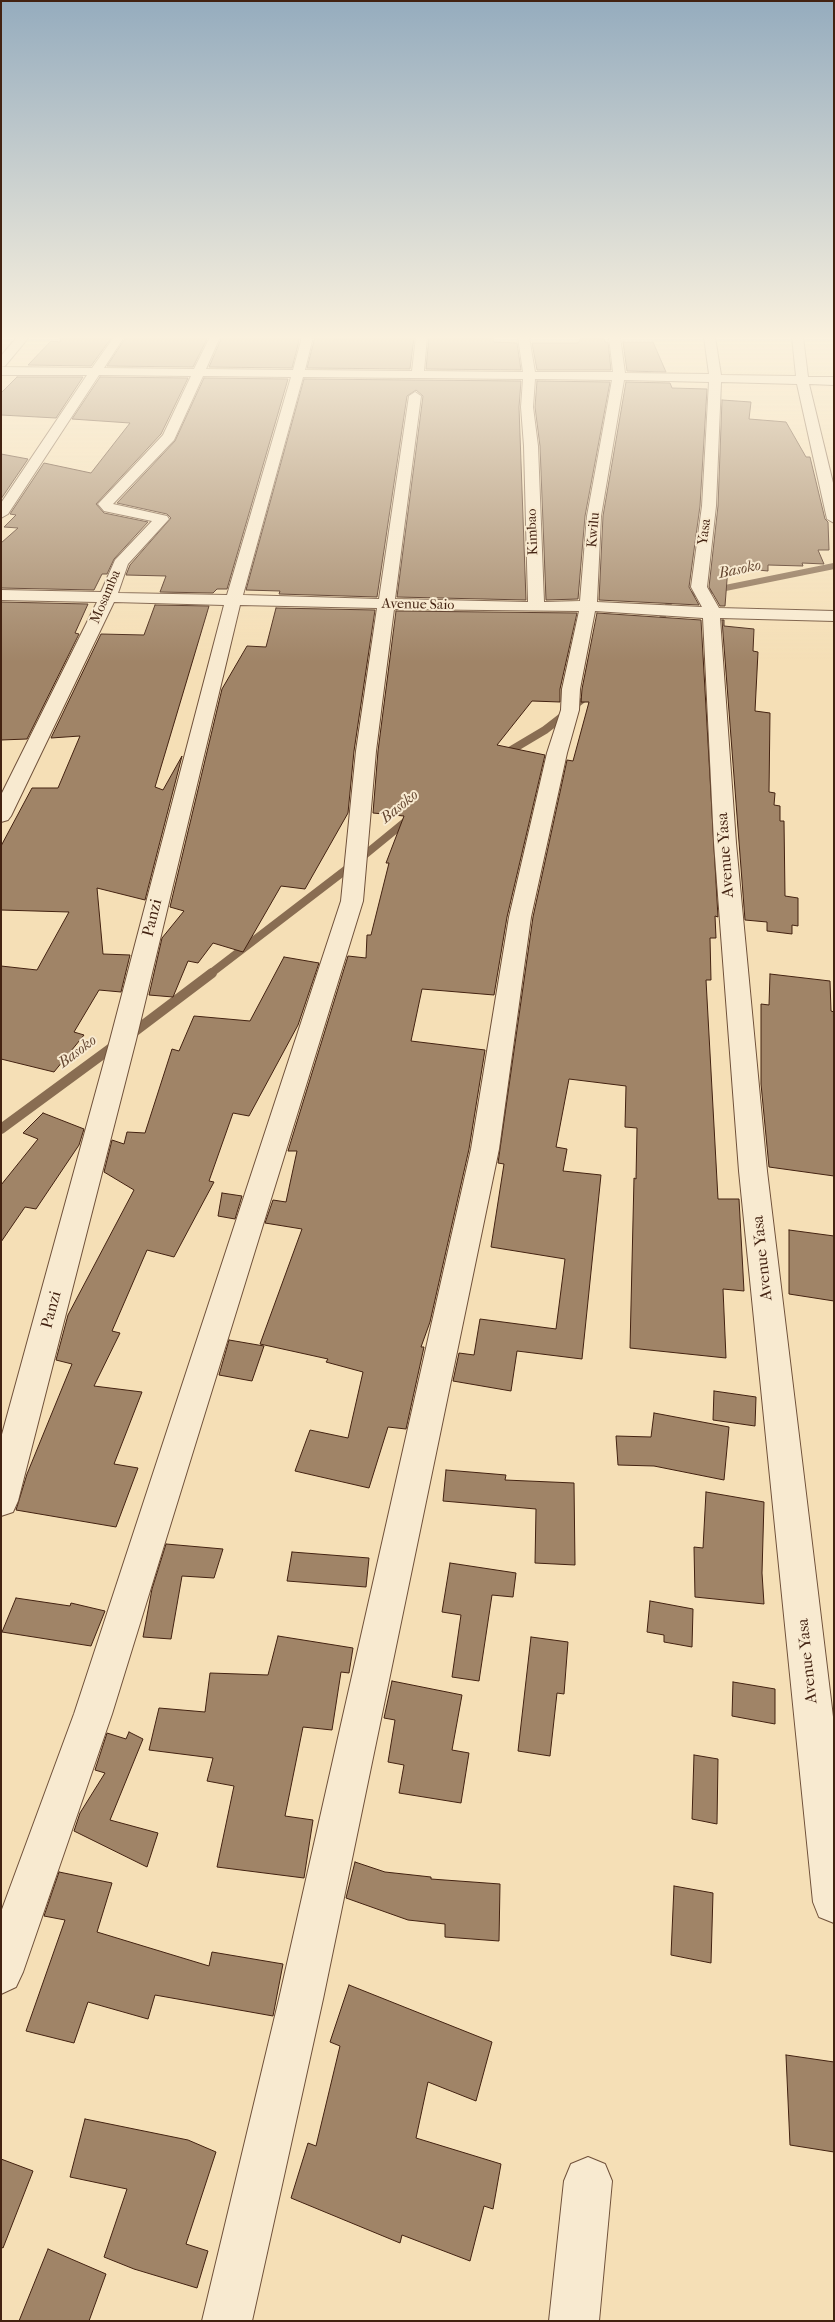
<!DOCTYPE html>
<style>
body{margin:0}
#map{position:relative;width:835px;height:2322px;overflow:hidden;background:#f5dfb6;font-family:"IM FELL French Canon",serif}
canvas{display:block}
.frame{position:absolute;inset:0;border:2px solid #432211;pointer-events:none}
</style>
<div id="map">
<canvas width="835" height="2322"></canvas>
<div class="frame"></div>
</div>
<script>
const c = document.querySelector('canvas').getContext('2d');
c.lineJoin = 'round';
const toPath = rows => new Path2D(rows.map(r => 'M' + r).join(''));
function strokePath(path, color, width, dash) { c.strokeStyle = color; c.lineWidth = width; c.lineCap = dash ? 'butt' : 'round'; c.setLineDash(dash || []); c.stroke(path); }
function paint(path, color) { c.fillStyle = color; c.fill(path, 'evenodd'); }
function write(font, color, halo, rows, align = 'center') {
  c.font = font + ' "IM FELL French Canon",serif'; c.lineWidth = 4; c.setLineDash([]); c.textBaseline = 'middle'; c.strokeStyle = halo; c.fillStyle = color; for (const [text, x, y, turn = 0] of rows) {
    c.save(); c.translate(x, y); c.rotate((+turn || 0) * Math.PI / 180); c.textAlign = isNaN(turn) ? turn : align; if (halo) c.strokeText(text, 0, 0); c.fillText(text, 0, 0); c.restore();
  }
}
strokePath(toPath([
 [657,629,671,599,834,566],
 [574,707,592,693]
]), '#896d52', 6);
strokePath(toPath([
 [503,755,545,730,576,706],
 [210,974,356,862,411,817]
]), '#896d52', 8);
strokePath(toPath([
 [130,1035,212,973],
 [1,1129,118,1043]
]), '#896d52', 10);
const building = toPath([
 [60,337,112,337,91,366,28,365,51,341,60,342,60,337],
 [126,337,208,337,193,367,107,366,126,337],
 [222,337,300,337,292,368,209,367,222,337],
 [315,337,334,337,333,339,414,337,410,369,307,368,315,337],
 [429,337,493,337,494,342,517,343,521,370,426,369,429,337],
 [581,337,604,339,605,342,608,342,611,370,537,370,532,343,578,343,581,337],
 [623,342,653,342,666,372,627,371,623,342],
 [17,377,83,377,56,418,1,415,1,393,17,377],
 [100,377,188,378,161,434,96,504,104,513,148,522,114,559,107,574,102,574,94,590,1,588,1,543,18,528,4,527,16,515,10,514,44,463,91,473,130,423,72,419,100,377],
 [204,378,288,379,227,589,217,589,213,593,160,592,166,576,126,575,130,565,171,518,167,514,117,503,175,441,204,378],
 [304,379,521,381,519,407,526,600,397,597,423,396,416,390,407,396,377,597,279,594,280,591,246,590,304,379],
 [537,381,610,382,585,516,578,599,546,600,540,446,535,407,537,381],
 [626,382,670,383,672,388,707,389,700,506,689,587,699,605,599,600,603,516,626,382],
 [722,400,751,402,749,419,786,422,806,457,810,457,825,519,828,522,829,550,818,550,824,564,802,563,803,566,768,565,768,571,728,567,725,606,720,606,709,587,718,506,722,400],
 [1,454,28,459,1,499,1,454],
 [1,602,88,604,75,633,79,634,27,739,1,740,1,602],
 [155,605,209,606,155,787,163,790,182,756,145,900,97,888,103,954,130,955,121,992,99,990,74,1032,84,1035,54,1072,1,1059,1,966,37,970,69,912,1,910,1,846,32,788,58,788,80,736,51,738,101,634,144,635,155,605],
 [276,608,375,610,354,751,348,813,305,889,281,886,243,952,213,943,198,963,188,961,173,997,149,995,162,938,184,911,170,907,222,689,247,646,266,647,276,608],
 [396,611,577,613,560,689,560,702,532,701,497,745,545,755,507,917,494,995,422,989,411,1041,485,1050,469,1149,430,1322,421,1347,424,1347,406,1429,388,1427,369,1488,295,1471,310,1430,348,1438,363,1372,326,1362,328,1359,260,1344,302,1229,265,1223,273,1200,286,1202,297,1151,288,1151,348,956,366,958,367,935,371,935,389,863,386,863,404,816,373,813,378,751,396,611],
 [597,613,701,620,718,917,715,916,716,938,710,938,711,980,706,980,718,1199,739,1199,744,1291,723,1289,726,1358,630,1348,634,1178,636,1179,637,1128,625,1127,626,1086,569,1079,556,1147,567,1149,563,1171,601,1175,582,1359,517,1351,511,1391,453,1381,459,1353,474,1355,480,1319,556,1329,565,1259,491,1247,504,1164,498,1163,533,917,567,760,573,761,589,702,581,702,582,689,597,613],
 [722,620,724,620,724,626,754,629,753,651,758,652,755,711,770,713,769,792,775,793,774,805,780,806,780,821,784,821,785,896,798,898,798,926,792,925,792,934,767,931,767,922,745,920,722,620],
 [284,957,319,963,298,1025,249,1116,233,1113,209,1181,214,1182,174,1257,147,1250,112,1331,120,1333,94,1386,142,1392,114,1464,138,1468,116,1527,16,1510,27,1474,72,1364,56,1360,68,1315,134,1190,104,1172,112,1140,124,1144,127,1132,145,1133,172,1049,179,1051,194,1016,250,1021,284,957],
 [770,974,830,981,831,1011,834,1012,834,1176,769,1167,761,1084,761,1004,769,1005,770,974],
 [43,1113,84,1129,79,1145,36,1209,25,1207,1,1242,1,1185,38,1139,23,1133,43,1113],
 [222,1193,242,1196,235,1219,218,1216,222,1193],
 [789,1230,834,1236,834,1301,789,1294,789,1230],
 [229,1340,264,1346,252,1381,219,1375,229,1340],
 [714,1391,756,1397,755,1426,713,1420,714,1391],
 [654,1413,729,1427,724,1480,654,1466,618,1465,616,1436,651,1437,654,1413],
 [446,1470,506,1475,505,1480,574,1483,575,1565,535,1563,536,1509,443,1501,446,1470],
 [706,1492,764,1502,762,1573,764,1604,695,1597,694,1547,703,1548,706,1492],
 [166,1544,223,1549,214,1578,182,1576,171,1639,143,1637,152,1589,166,1544],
 [292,1552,369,1558,366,1587,287,1581,292,1552],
 [450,1563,516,1573,513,1597,492,1595,479,1681,452,1677,461,1615,442,1612,450,1563],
 [16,1598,70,1606,71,1603,105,1611,91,1646,2,1632,16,1598],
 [650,1601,693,1609,692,1647,664,1642,664,1635,647,1632,650,1601],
 [278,1636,353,1648,349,1673,341,1672,332,1730,303,1727,285,1816,313,1820,304,1878,217,1867,234,1786,207,1781,213,1758,149,1750,159,1708,205,1712,210,1673,268,1675,278,1636],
 [531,1637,568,1642,564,1694,557,1693,550,1756,518,1751,531,1637],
 [392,1681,462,1695,452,1750,469,1753,461,1803,399,1793,404,1765,388,1762,395,1720,384,1718,392,1681],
 [733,1682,775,1689,775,1724,732,1716,733,1682],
 [129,1732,143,1739,110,1820,158,1833,147,1867,74,1831,80,1813,105,1773,95,1770,107,1733,126,1739,129,1732],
 [694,1755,718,1759,717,1824,692,1819,694,1755],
 [355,1862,385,1872,431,1877,431,1879,500,1884,499,1941,445,1937,445,1924,408,1920,346,1898,355,1862],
 [59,1872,112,1883,97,1932,209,1966,212,1952,283,1964,273,2016,155,1995,148,2019,88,2002,74,2043,26,2031,65,1920,44,1916,59,1872],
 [674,1886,713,1893,711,1963,671,1955,674,1886],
 [349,1985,492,2042,476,2101,428,2082,416,2138,501,2164,493,2209,484,2206,470,2261,402,2235,400,2243,291,2198,308,2143,316,2146,340,2046,330,2042,349,1985],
 [786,2055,834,2062,834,2152,790,2145,786,2055],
 [85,2119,188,2140,216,2152,186,2244,208,2251,197,2288,134,2269,104,2257,127,2189,70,2177,85,2119],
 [1,2159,33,2171,3,2248,1,2247,1,2159],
 [48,2249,106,2274,89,2321,19,2321,48,2249]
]);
paint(building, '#a08467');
strokePath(building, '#432211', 1);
const minor = toPath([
 [17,337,29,337,5,366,1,367,92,368,114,337,124,337,104,368,194,369,210,337,220,337,206,369,293,370,302,337,313,337,305,370,412,371,416,337,427,337,424,371,523,372,518,337,529,337,535,372,613,372,609,337,620,337,625,373,709,374,704,337,715,337,721,375,796,376,792,337,803,337,808,377,834,377,834,385,809,384,834,487,834,523,827,519,797,384,721,382,716,506,707,587,719,608,834,611,834,621,720,618,736,843,767,1171,834,1725,834,1923,819,1917,813,1902,739,1171,714,843,703,618,595,611,580,689,579,710,567,753,531,917,499,1149,323,1999,252,2321,202,2321,279,1999,471,1149,509,917,547,753,561,710,562,689,579,611,394,609,376,751,363,901,112,1714,23,1972,16,1987,1,1994,1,1912,74,1714,341,901,356,751,377,608,240,605,136,1040,18,1501,13,1512,1,1516,1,1438,110,1040,224,605,114,602,11,816,8,820,1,822,1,795,97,602,1,600,1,590,101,592,115,560,152,521,104,511,98,504,163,435,191,376,99,375,8,514,1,518,1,503,87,375,1,375,1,356,17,337],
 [203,376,291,377,227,595,118,593,128,564,169,519,167,516,113,504,174,440,203,376],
 [303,377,523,379,521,407,524,446,528,602,395,599,421,396,415,392,409,396,379,599,243,595,303,377],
 [535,379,612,380,587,516,580,601,544,602,538,446,533,407,535,379],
 [624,380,709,382,702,506,691,587,702,607,597,602,601,516,624,380],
 [588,2157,605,2164,612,2181,599,2321,549,2321,564,2181,571,2164,588,2157]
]);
strokePath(minor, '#70513a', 2);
paint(minor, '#f8ead0');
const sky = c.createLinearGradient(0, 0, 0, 662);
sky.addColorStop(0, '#95acbe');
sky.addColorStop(0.51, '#faf1de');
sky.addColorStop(1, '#faf1de00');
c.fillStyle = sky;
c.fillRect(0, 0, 835, 662);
write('14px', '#432211', '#f8ead0', [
 ["Kwilu",594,530,-85],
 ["Kimbao",533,532,-92],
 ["Yasa",705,532,-82],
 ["Mosamba",106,597,-67],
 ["Avenue Saio",418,605,1]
]);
write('italic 15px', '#664832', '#f8ead0', [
 ["Basoko",740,570,-12],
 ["Basoko",400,807,-39],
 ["Basoko",78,1052,-37]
]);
write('16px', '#432211', '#f8ead0', [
 ["Avenue Yasa",726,855,-94],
 ["Panzi",153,918,-76],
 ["Avenue Yasa",763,1258,-96],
 ["Panzi",52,1310,-75],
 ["Avenue Yasa",808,1661,-96]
]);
</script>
